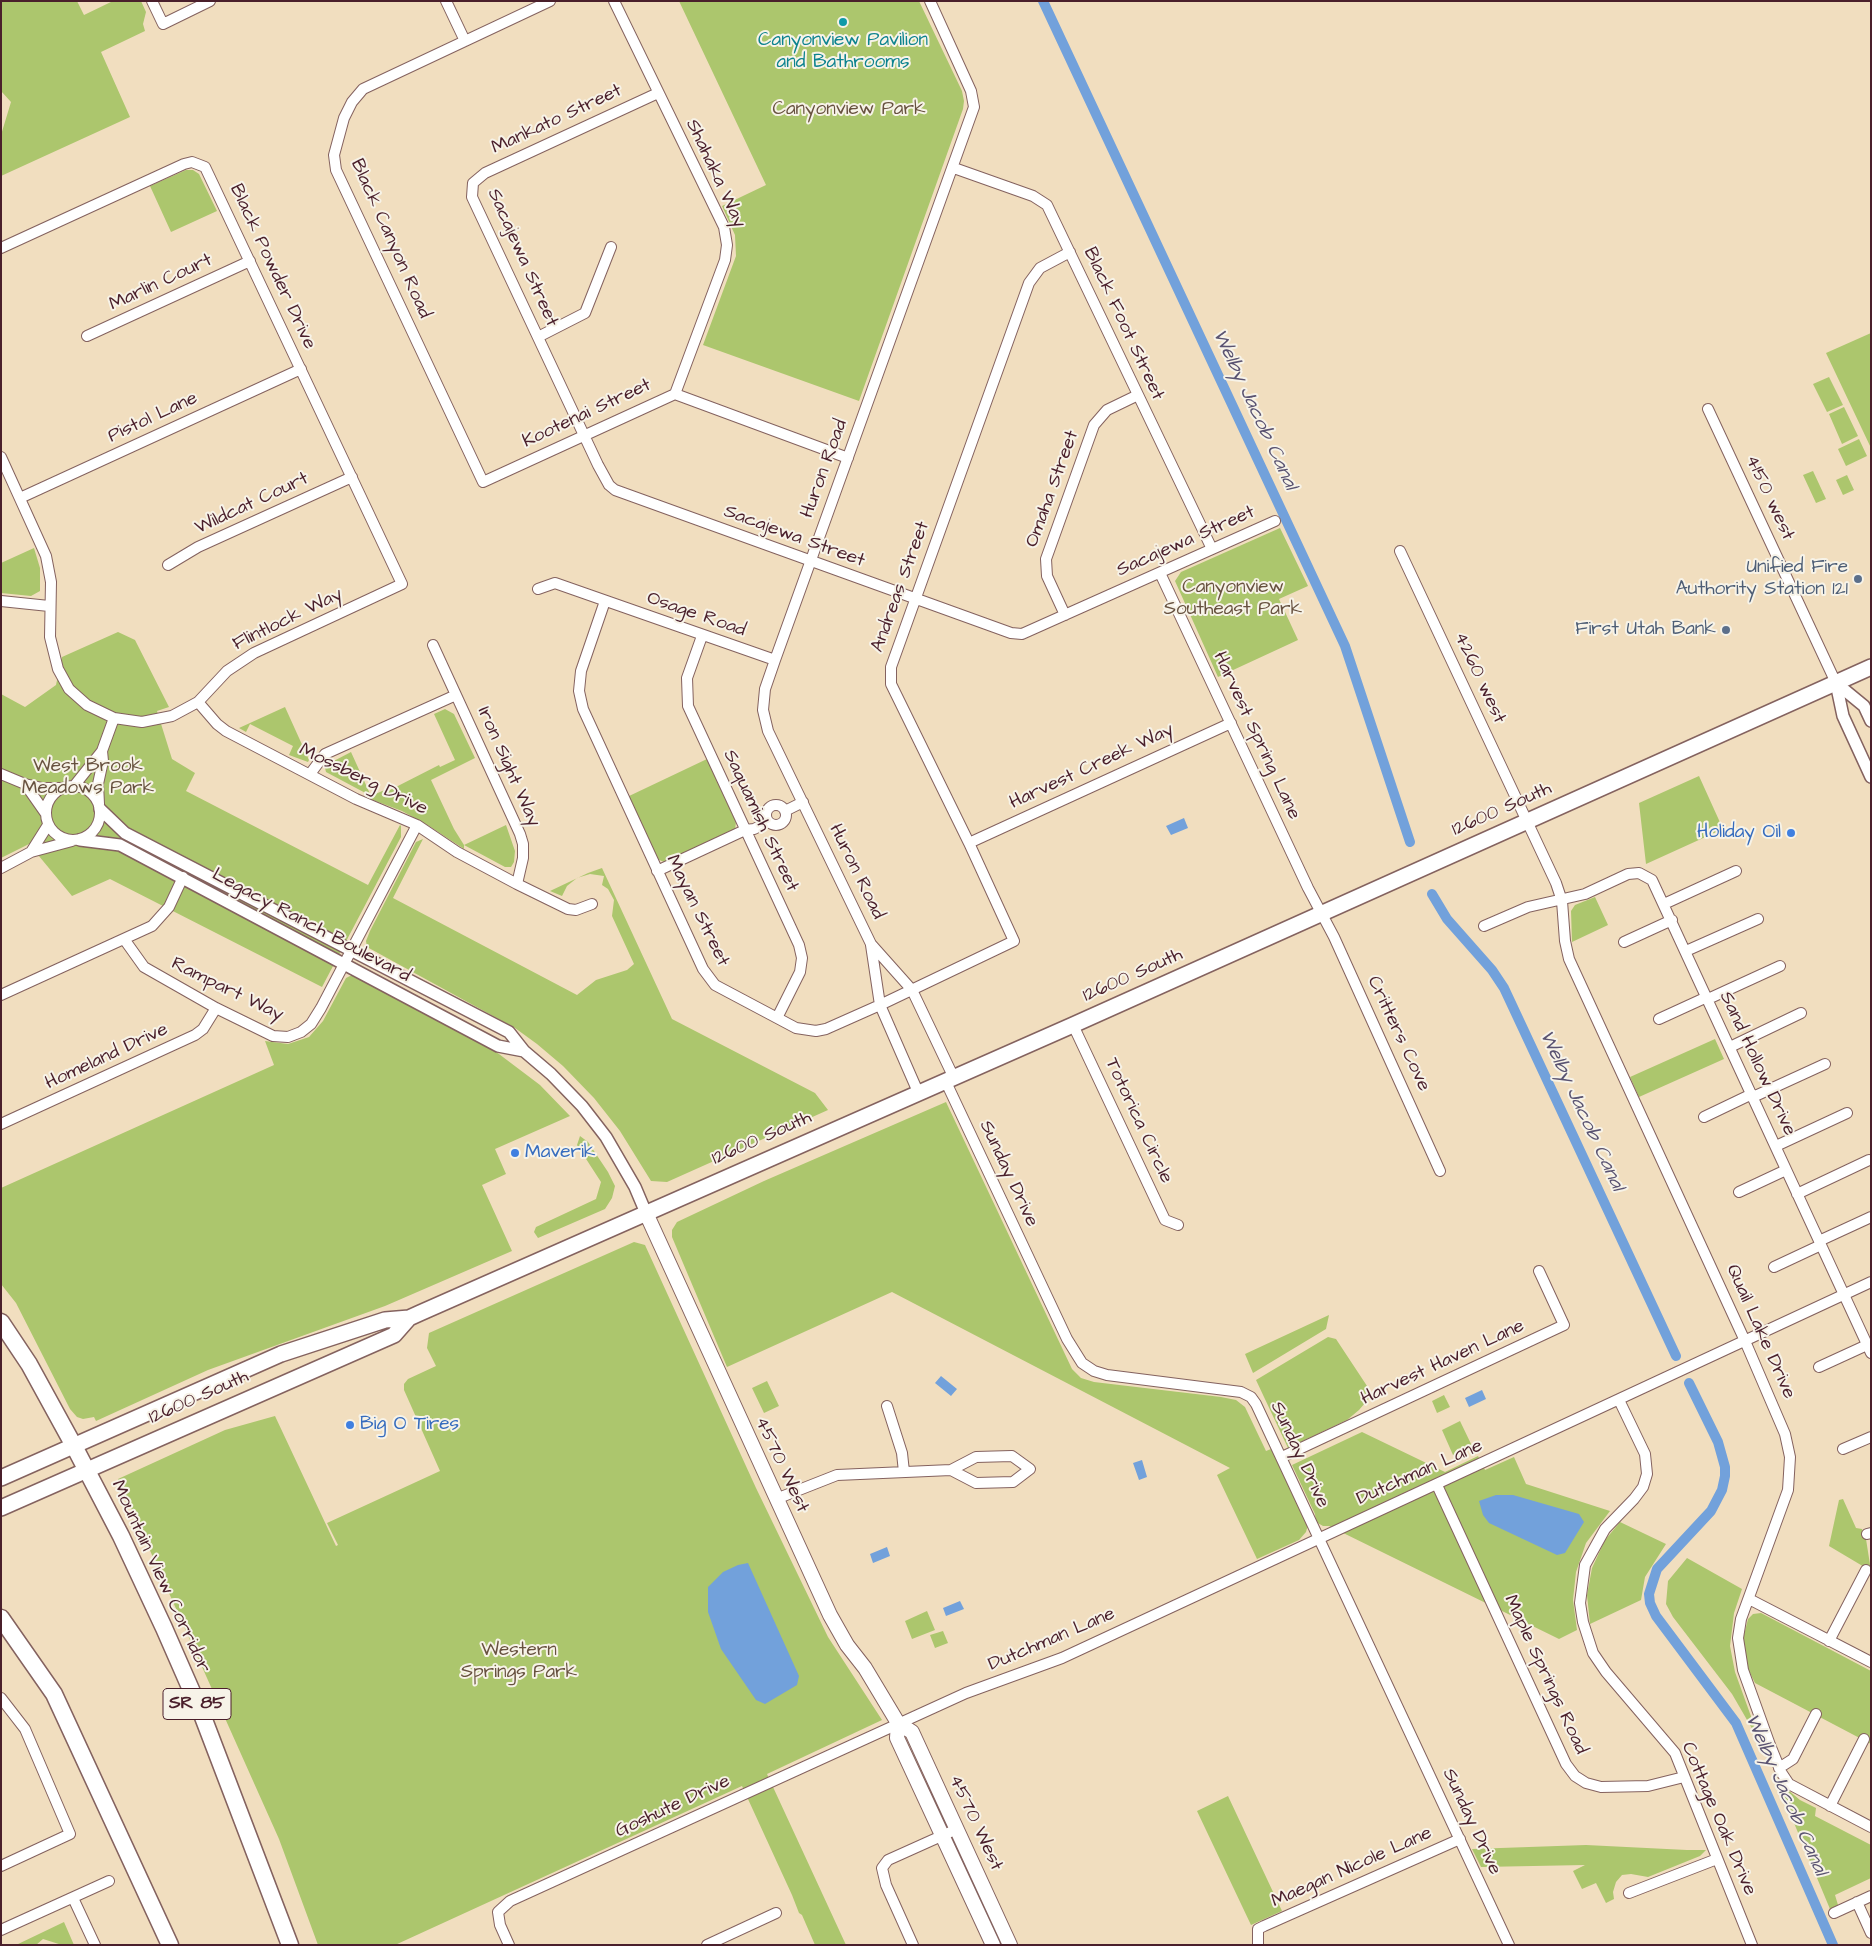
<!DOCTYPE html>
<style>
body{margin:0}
#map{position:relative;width:1872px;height:1946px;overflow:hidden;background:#f1debf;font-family:"Architects Daughter",sans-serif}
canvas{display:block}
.frame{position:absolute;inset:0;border:2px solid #4a1f2b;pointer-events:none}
</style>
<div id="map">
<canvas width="1872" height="1946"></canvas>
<div class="frame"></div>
</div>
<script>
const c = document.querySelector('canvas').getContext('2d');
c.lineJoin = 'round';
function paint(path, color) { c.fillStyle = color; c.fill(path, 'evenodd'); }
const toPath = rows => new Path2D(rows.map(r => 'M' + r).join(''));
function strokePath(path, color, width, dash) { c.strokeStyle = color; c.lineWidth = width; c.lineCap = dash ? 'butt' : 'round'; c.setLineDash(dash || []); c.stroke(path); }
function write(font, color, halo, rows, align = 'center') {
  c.font = font + ' "Architects Daughter",sans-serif'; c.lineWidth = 4; c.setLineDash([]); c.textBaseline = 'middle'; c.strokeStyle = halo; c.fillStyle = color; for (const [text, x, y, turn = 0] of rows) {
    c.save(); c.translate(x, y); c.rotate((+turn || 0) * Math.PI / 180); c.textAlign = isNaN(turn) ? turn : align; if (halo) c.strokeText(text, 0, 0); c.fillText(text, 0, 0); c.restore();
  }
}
paint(toPath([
 [1,1,77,1,84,15,113,1,141,1,146,12,143,24,145,31,101,52,130,117,1,176,1,135,11,102,1,91],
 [679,1,919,1,962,91,964,101,963,109,859,401,703,345,736,256,735,235,722,206,766,185],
 [186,170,193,170,199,174,217,211,171,232,150,186],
 [1871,333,1871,448,1826,353],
 [1829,377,1843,405,1827,412,1813,384],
 [1844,407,1858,436,1842,444,1829,414],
 [1859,439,1867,456,1846,466,1838,449],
 [1813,471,1826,499,1816,503,1803,475],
 [1847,475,1854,490,1843,495,1836,480],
 [1280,528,1308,586,1279,599,1298,640,1218,677,1175,581,1181,572],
 [34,548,40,568,40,591,31,596,1,593,1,563],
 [118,632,135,640,169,707,157,711,172,759,195,773,186,791,368,885,400,825,401,826,401,837,322,987,110,879,72,896,29,844,1,858,1,694,25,707,56,685,62,657],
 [285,707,309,760,308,762,289,755,293,746,250,724,246,732,239,728],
 [445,709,454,714,475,758,431,780,454,829,464,845,506,825,515,851,514,862,511,867,505,867,464,845,464,849,429,826,402,811,370,799,371,796,326,772,325,768,328,764,351,752,371,796,389,788,390,790,439,765,440,767,455,760,434,714],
 [707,759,736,822,735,830,664,862,657,859,627,797],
 [1699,776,1723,829,1646,864,1639,803],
 [423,839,393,898,577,995,596,980,627,970,634,964,612,916,614,900,608,889,602,885,604,876,590,874,577,878,567,886,562,896,550,891,588,873,602,868,672,1019,815,1093,828,1110,667,1182,651,1181,620,1131,594,1098,563,1066,537,1044,515,1028,367,947,366,941,370,931,416,842],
 [1595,897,1608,925,1572,942,1571,911,1575,905],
 [350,976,355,976,495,1051,540,1085,570,1116,495,1149,506,1174,482,1185,512,1251,385,1306,208,1370,96,1421,94,1417,83,1419,77,1417,70,1409,16,1303,1,1284,1,1188,274,1065,265,1041,288,1044,309,1037,323,1021,346,978],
 [1715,1039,1724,1059,1639,1097,1630,1077],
 [946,1102,1072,1369,1081,1378,1094,1382,1221,1397,1236,1400,1245,1407,1266,1451,1271,1449,1305,1518,1308,1525,1306,1532,1299,1540,1257,1559,1217,1475,1230,1468,892,1292,727,1367,672,1237,672,1230,677,1222,764,1181],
 [580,1136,588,1142,608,1172,615,1186,612,1198,605,1209,538,1238,534,1232,536,1227,596,1199,601,1182,577,1145],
 [634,1242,645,1245,756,1488,828,1637,882,1720,767,1774,846,1945,815,1945,802,1915,799,1913,792,1895,742,1786,395,1945,318,1945,279,1839,118,1479,225,1430,275,1416,336,1546,338,1545,327,1523,440,1471,404,1390,404,1384,408,1379,436,1366,427,1348,429,1333],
 [1329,1315,1326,1329,1253,1373,1245,1354],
 [1328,1337,1336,1339,1369,1389,1371,1396,1359,1410,1347,1420,1288,1448,1256,1380],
 [767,1381,779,1406,764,1413,752,1388],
 [1444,1395,1450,1407,1437,1413,1432,1401],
 [1460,1421,1472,1446,1453,1455,1442,1430],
 [1362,1432,1445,1472,1478,1456,1485,1470,1514,1457,1526,1484,1610,1511,1586,1543,1576,1572,1573,1600,1577,1630,1559,1639,1329,1526,1323,1526,1316,1522,1315,1514,1292,1465],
 [1843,1499,1856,1528,1862,1529,1866,1539,1871,1571,1829,1546,1839,1500],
 [1620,1522,1666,1544,1645,1577,1641,1600,1590,1624,1587,1595,1592,1568,1605,1540],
 [1687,1558,1742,1589,1734,1613,1730,1646,1735,1672,1761,1744,1732,1694,1673,1617,1666,1604,1668,1581],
 [927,1611,935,1630,912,1639,905,1621],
 [1761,1613,1871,1671,1871,1744,1755,1683,1747,1667,1743,1639,1748,1619,1753,1614],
 [943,1631,948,1643,935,1648,930,1635],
 [1776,1780,1800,1800,1816,1808,1815,1816,1871,1845,1871,1878,1835,1895,1838,1905,1830,1909],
 [1228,1796,1282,1911,1251,1925,1197,1811],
 [1586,1845,1687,1850,1706,1850,1700,1856,1648,1877,1631,1874,1622,1875,1616,1882,1613,1892,1614,1899,1606,1903,1596,1883,1582,1889,1573,1871,1585,1865,1481,1867,1472,1849],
 [64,1922,74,1945,62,1945,43,1939,36,1945,16,1945]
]), '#acc66d');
paint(toPath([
 [1184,818,1188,828,1171,835,1166,826],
 [941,1376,957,1389,951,1396,935,1383],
 [1482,1390,1486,1399,1469,1407,1465,1398],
 [1142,1460,1147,1477,1139,1480,1133,1463],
 [1496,1495,1513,1495,1579,1514,1584,1522,1565,1553,1557,1555,1489,1523,1483,1515,1479,1501],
 [887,1547,890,1556,873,1563,870,1554],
 [748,1563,799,1676,797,1685,765,1704,756,1700,721,1649,708,1612,708,1587,723,1572,738,1565],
 [960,1601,964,1609,946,1616,943,1608]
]), '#72a1db');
strokePath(toPath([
 [1043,1,1345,646,1410,842],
 [1432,894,1447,919,1492,970,1504,988,1676,1356],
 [1689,1383,1718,1442,1725,1467,1725,1476,1722,1490,1711,1511,1657,1569,1649,1594,1650,1603,1656,1616,1736,1723,1833,1945]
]), '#72a1db', 10);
const minor = toPath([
 [152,1,163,24,210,1],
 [446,1,465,41],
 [550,1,363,89,352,102,344,118,334,155,336,170,483,482,675,394,848,458],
 [614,1,724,227,727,245,725,260,675,394],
 [930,1,971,91,974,107,775,660,765,689,763,710,768,731,871,944,912,990,953,1076],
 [658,93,485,173,473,183,472,197,598,465,609,485,615,490,1011,633,1022,634,1275,521],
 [954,168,1033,196,1047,205,1212,549],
 [1,248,184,164,192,162,205,167,402,584,254,653,227,671,198,702,172,716,142,722,114,718,87,705,69,689,58,669,50,637,51,582,46,556,1,457],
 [87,336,250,261],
 [538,337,585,313,611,247],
 [1708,409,1836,683],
 [20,498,301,369],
 [1400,551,1556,883,1562,901,1565,941,1569,959,1745,1341,1785,1434,1790,1457,1788,1490,1741,1619,1738,1638,1743,1670,1770,1745,1781,1772,1789,1784,1871,1827],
 [168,565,198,547,352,477],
 [1160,573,1308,888,1334,937,1440,1171],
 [538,589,555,583,775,660],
 [1,601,49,606],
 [605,601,581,671,579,691,583,709,703,969,715,985,796,1028,816,1031,826,1029,880,1005,1014,941,969,843,891,684,891,667,1029,283,1040,268,1070,252],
 [1065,615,1047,576,1046,559,1094,425,1107,410,1138,395],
 [702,636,687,678,688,706,799,945,802,958,800,972,777,1018],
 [433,645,520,834,523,844,523,858,517,884],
 [198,702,217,724,226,731,356,799,417,825,457,852,517,884,568,909,576,910,592,904],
 [1,774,25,784,42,788,62,788],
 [310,774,325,754,456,695],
 [25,784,46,814],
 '46 813a27 27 0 1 1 54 0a27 27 0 1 1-54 0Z',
 [74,786,102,751],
 [99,804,98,784,103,761,102,751,114,718],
 '766 815a10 10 0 1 1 20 0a10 10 0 1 1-20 0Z',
 [785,811,803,802],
 [969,843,1231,723],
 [31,852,48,825],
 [1,868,31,852,72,841],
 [657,871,745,830,754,829,768,822],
 [1664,904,1736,871],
 [1484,926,1528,907,1585,894,1628,874,1639,873,1652,880,1871,1353],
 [124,939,144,967,216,1008,273,1036,288,1037,301,1032,311,1024,321,1008,417,825],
 [1624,942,1672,920],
 [871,945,880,1005,918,1092],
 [1686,951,1758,919],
 [1,995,152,926,169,907,183,877],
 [1708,999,1780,966],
 [1659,1019,1707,997],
 [1073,1025,1165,1220,1178,1225],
 [1730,1047,1801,1013],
 [945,1080,1067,1339,1082,1363,1094,1371,1107,1375,1241,1392,1251,1397,1256,1404,1509,1945],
 [1753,1097,1825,1064],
 [1704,1117,1752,1094],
 [1,1124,195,1035,203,1029,216,1008],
 [1776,1146,1847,1113],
 [1739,1192,1786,1170],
 [1797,1194,1869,1160],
 [1819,1241,1871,1217],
 [1774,1267,1821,1245],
 [1819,1367,1867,1345],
 [1619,1400,1645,1454,1647,1474,1643,1487,1634,1499,1605,1529,1585,1565,1580,1603,1583,1622,1593,1653,1606,1672,1675,1753,1752,1945],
 [887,1406,902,1453,904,1472],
 [1843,1449,1871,1437],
 [1282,1457,1564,1325,1539,1271],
 [1437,1485,1566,1764,1575,1776,1586,1783,1601,1787,1648,1786,1684,1777],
 [776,1499,837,1475,951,1470,976,1457,1012,1456,1030,1469,1013,1482,976,1483,951,1470],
 [1867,1534,1871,1533],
 [1749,1599,1871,1662],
 [1829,1641,1866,1570],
 [1,1698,25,1729,70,1834,1,1866],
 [1779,1768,1793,1759,1816,1714],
 [1830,1806,1864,1739],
 [1629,1893,1717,1859],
 [73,1898,95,1945],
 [1857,1902,1871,1933],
 [1834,1913,1871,1896],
 [1,1930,109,1881],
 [509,1945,500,1925,498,1912,510,1901,966,1693,1062,1658,1871,1282],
 [707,1945,776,1913],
 [913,1945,886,1885,882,1868,888,1860,957,1829],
 [1258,1945,1258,1929,1264,1926,1460,1839]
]);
const tertiary = toPath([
 [1836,683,1843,716,1871,777],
 [1836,683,1864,706,1871,721],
 [100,809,125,833,509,1032,524,1051,551,1074,582,1106,606,1137,635,1187,646,1213],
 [80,840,120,845,498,1046,524,1051]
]);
const secondary = toPath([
 [646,1213,830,1615,847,1645,865,1668,898,1723,912,1732,1010,1945],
 [898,1723,897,1738,993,1945]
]);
const primary = toPath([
 [1,1478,281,1354,385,1320,409,1318,420,1313,1073,1025,1871,667],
 [1,1508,394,1335,409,1318]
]);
const trunk = toPath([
 [1,1322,29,1364,74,1446,121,1536,164,1628,203,1717,290,1945],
 [1,1618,54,1694,170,1945]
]);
strokePath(minor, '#84625f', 12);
strokePath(tertiary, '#84625f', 14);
strokePath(secondary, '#84625f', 16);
strokePath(primary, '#84625f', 18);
strokePath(trunk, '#84625f', 19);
strokePath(minor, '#fff', 10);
strokePath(tertiary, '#fff', 11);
strokePath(secondary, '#fff', 14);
strokePath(primary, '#fff', 15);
strokePath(trunk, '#fff', 16);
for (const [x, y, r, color] of [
 [843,22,5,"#0f9aa8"],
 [1858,579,5,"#5c6f8a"],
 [1726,630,5,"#5c6f8a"],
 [1791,833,5,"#3f7fe0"],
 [515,1153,5,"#3f7fe0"],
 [350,1425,5,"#3f7fe0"]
]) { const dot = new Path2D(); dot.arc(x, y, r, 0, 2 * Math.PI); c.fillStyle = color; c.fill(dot); strokePath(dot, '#f7f3e8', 2); }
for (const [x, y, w] of [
 [197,1704,68]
]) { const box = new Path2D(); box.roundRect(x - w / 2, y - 15.5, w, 31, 4); c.fillStyle = '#f7f3e8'; c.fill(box); strokePath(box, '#4a1f2b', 1); }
write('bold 18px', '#4a1f2b', null, [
 ["SR 85",197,1704]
]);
write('19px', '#0d838f', '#f7f3e8', [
 ["Canyonview Pavilion",843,41],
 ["and Bathrooms",843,63]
]);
write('19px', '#67513f', '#f7f3e8', [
 ["Canyonview Park",849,110],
 ["Canyonview",1233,588],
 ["Southeast Park",1233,610],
 ["West Brook",88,767],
 ["Meadows Park",88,789],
 ["Western",519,1651],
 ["Springs Park",519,1673]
]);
write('19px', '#4a1f2b', '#f7f3e8', [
 ["Mankato Street",557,120,-25],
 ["Shahaka Way",715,174,65],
 ["Black Canyon Road",390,239,66],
 ["Sacajewa Street",522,258,66],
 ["Black Powder Drive",272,267,65],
 ["Marlin Court",161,283,-25],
 ["Black Foot Street",1123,324,65],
 ["Kootenai Street",587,414,-25],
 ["Pistol Lane",153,418,-25],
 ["Huron Road",825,469,-70],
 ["Omaha Street",1053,489,-70],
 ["4150 west",1769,498,65],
 ["Wildcat Court",252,504,-25],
 ["Sacajewa Street",794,537,20],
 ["Sacajewa Street",1186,542,-24],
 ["Andreas Street",901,587,-70],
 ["Osage Road",696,615,19],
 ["Flintlock Way",288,620,-26],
 ["4260 west",1479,678,65],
 ["Harvest Spring Lane",1256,736,65],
 ["Iron Sight Way",508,767,66],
 ["Harvest Creek Way",1092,767,-25],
 ["Mossberg Drive",363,780,26],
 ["12600 South",1502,810,-24],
 ["Saquamish Street",760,821,65],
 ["Huron Road",856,872,64],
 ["Mayan Street",697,911,64],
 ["Legacy Ranch Boulevard",311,926,28],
 ["12600 South",1133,976,-24],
 ["Rampart Way",227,990,26],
 ["Critters Cove",1398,1034,65],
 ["Homeland Drive",107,1057,-25],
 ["Sand Hollow Drive",1757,1064,65],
 ["Totorica Circle",1138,1121,65],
 ["12600 South",762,1139,-24],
 ["Sunday Drive",1008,1174,65],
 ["Quail Lake Drive",1760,1332,66],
 ["Harvest Haven Lane",1443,1363,-25],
 ["12600 South",199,1398,-24],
 ["Sunday Drive",1299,1455,65],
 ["4570 West",781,1465,65],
 ["Dutchman Lane",1420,1473,-24],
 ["Mountain View Corridor",160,1577,65],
 ["Dutchman Lane",1052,1640,-23],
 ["Maple Springs Road",1545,1675,65],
 ["Goshute Drive",673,1807,-25],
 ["Cottage Oak Drive",1718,1819,67],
 ["Sunday Drive",1471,1822,65],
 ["4570 West",975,1823,65],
 ["Maegan Nicole Lane",1352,1868,-24]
]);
write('19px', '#4e5e75', '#f7f3e8', [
 ["Unified Fire",1848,568],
 ["Authority Station 121",1848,590],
 ["First Utah Bank",1716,630]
], 'right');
write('19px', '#366cbe', '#f7f3e8', [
 ["Holiday Oil",1781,833,"right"],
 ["Maverik",525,1153],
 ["Big O Tires",360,1425]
], 'left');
write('italic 20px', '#5a5371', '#f7f3e8', [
 ["Welby Jacob Canal",1254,410,65],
 ["Welby Jacob Canal",1581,1111,65],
 ["Welby Jacob Canal",1785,1795,66]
]);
</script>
